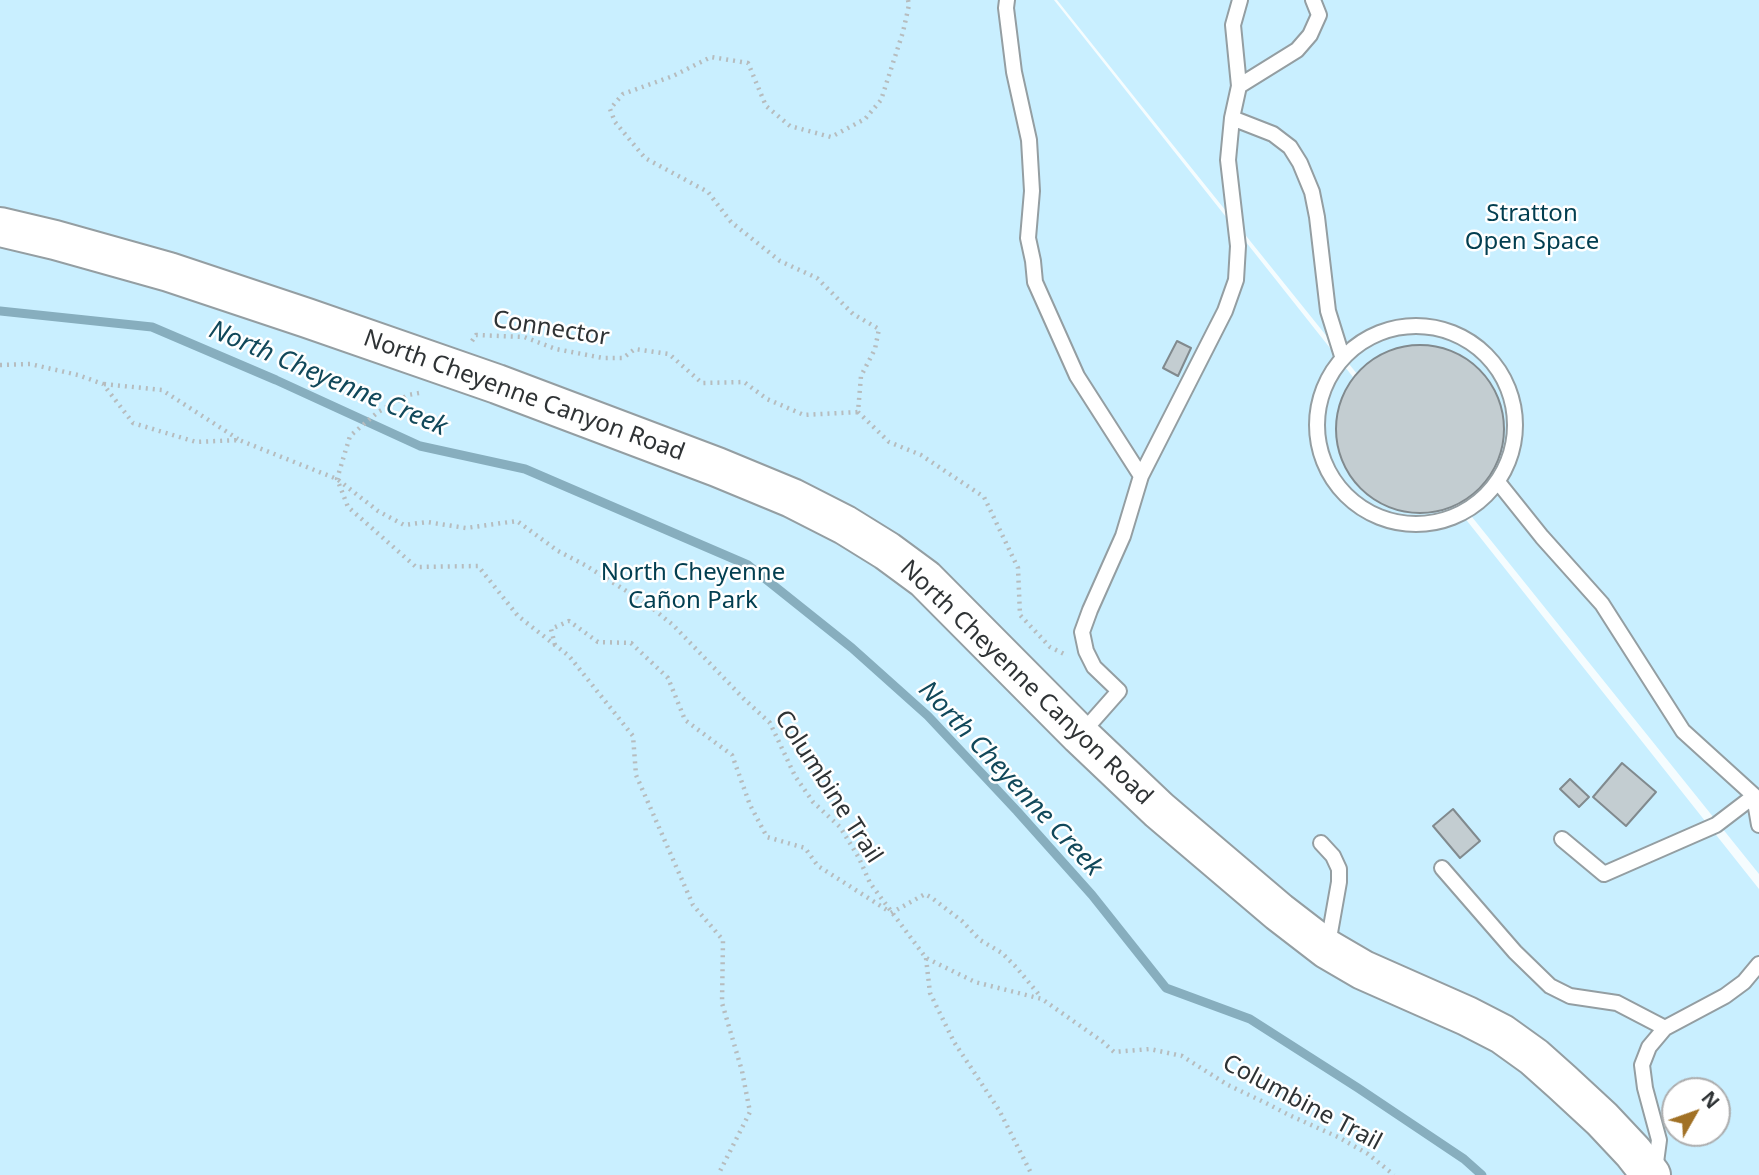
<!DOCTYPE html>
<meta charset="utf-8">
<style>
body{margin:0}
#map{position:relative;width:1759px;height:1175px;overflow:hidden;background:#f5fcfe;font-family:"Noto Sans",sans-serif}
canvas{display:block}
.north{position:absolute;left:1661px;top:1077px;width:70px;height:70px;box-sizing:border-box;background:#fff;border:2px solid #acadae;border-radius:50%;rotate:50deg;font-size:19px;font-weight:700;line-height:28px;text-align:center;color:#2f3335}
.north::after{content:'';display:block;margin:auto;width:24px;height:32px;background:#a17125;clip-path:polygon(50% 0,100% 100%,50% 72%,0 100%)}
</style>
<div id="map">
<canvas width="1759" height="1175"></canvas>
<div class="north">N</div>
</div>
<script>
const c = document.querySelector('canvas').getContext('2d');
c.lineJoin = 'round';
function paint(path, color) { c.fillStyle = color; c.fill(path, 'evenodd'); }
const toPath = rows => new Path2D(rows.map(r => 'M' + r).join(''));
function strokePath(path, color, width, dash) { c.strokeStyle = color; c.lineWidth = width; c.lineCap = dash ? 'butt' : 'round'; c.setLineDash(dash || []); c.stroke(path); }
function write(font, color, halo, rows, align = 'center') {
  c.font = font + ' "Noto Sans",sans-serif'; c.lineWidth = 5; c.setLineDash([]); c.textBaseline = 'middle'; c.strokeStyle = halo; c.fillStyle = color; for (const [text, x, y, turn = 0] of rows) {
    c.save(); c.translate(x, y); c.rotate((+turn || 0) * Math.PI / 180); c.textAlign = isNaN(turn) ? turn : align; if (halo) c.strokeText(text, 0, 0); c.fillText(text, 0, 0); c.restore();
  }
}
paint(toPath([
 [0,0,1054,0,1759,889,1759,1175,0,1175],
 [1675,1091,1717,1091,1717,1133,1675,1133],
 [1057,0,1759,0,1759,874,1136,99]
]), '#c9efff');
strokePath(toPath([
 [0,311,152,327,276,380,420,446,525,469,748,565,852,648,928,716,1017,811,1092,895,1166,988,1250,1019,1358,1088,1464,1159,1482,1175]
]), '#87aebe', 9);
const building = toPath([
 [1177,341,1191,348,1178,376,1163,368,1177,341],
 '1336 429a84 84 0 1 1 168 0a84 84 0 1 1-168 0Z',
 [1622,763,1656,792,1626,826,1593,797,1622,763],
 [1570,779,1589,797,1579,807,1560,789,1570,779],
 [1453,809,1480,841,1460,858,1433,826,1453,809]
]);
paint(building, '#c3cdd1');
strokePath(building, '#818a8e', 2);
const lane = toPath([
 [1007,0,1006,8,1014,72,1029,140,1032,191,1028,238,1033,261,1035,282,1077,376,1141,476],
 [1239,86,1297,50,1310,35,1319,15,1313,0],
 [1232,118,1239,86,1233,25,1240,0],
 '1317 425a99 99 0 1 1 198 0a99 99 0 1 1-198 0Z',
 [1498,482,1542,537,1602,604,1683,731,1759,800],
 [1081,734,1119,691,1094,667,1086,651,1082,632,1090,610,1123,536,1141,476,1225,311,1236,280,1238,246,1228,160,1232,118,1273,134,1290,147,1300,163,1312,192,1317,217,1328,311,1342,356],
 [1562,839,1604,874,1716,825,1754,796,1759,825],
 [1321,843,1333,856,1339,869,1339,882,1328,944],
 [1442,868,1515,952,1550,986,1570,996,1617,1003,1665,1028],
 [1655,1170,1659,1140,1645,1088,1642,1065,1649,1047,1665,1028,1725,996,1744,982,1759,964]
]);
const secondary = toPath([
 [0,227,55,240,169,272,307,318,497,384,717,467,792,498,845,525,887,551,925,579,1080,735,1159,810,1279,912,1327,949,1363,970,1467,1016,1502,1034,1534,1057,1562,1082,1602,1119,1633,1152,1651,1175]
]);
strokePath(lane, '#949ea2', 18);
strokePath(secondary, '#949ea2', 42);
strokePath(toPath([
 [908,0,909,5,903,32,881,100,865,119,831,137,790,126,766,106,748,63,711,57,673,76,623,94,610,109,615,122,645,158,708,192,731,222,780,261,817,278,853,314,879,329,875,349,861,376,858,412,889,442,921,455,984,497,1018,568,1020,615,1050,647,1064,654],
 [472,341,476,335,524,337,556,349,603,358,623,358,635,349,669,354,702,383,744,382,767,399,804,415,858,412],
 [0,365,30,364,78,375,103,384,133,423,196,442,239,440,337,479,378,511,404,525,427,522,466,528,517,521,558,551,585,565,647,604,673,625,744,699,770,723,795,776,813,802,840,827,859,858,870,883,926,958,975,982,1042,999,1103,1042,1114,1052,1150,1049,1182,1056,1228,1085,1266,1103,1289,1115,1338,1137,1368,1154,1394,1175],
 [104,384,162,390,238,439],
 [419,393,408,395,378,412,350,436,337,479,348,507,416,567,478,566,518,616,569,656,633,736,636,775,693,905,723,940,722,1003,742,1071,750,1112,718,1175],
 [555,645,551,629,569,621,598,642,631,643,668,678,685,720,732,755,750,805,767,837,805,848,818,866,887,910],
 [891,913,925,894,932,898,962,921,980,940,1002,953,1016,967,1041,997],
 [926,958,930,993,954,1042,999,1110,1032,1175]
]), '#b6bcbe', 4.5, [2, 5]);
strokePath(lane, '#fff', 14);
strokePath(secondary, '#fff', 38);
write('24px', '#023e50', '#fff', [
 ["Stratton",1532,214],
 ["Open Space",1532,242],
 ["North Cheyenne",693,573],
 ["Cañon Park",693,601]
]);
write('24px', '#2f3335', '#fff', [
 ["Connector",551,329,9],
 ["North Cheyenne Canyon Road",524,396,20],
 ["North Cheyenne Canyon Road",1026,683,44],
 ["Columbine Trail",828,787,57],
 ["Columbine Trail",1302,1103,28]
]);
write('italic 26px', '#11485a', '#fff', [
 ["North Cheyenne Creek",328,379,23],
 ["North Cheyenne Creek",1010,779,47]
]);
</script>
